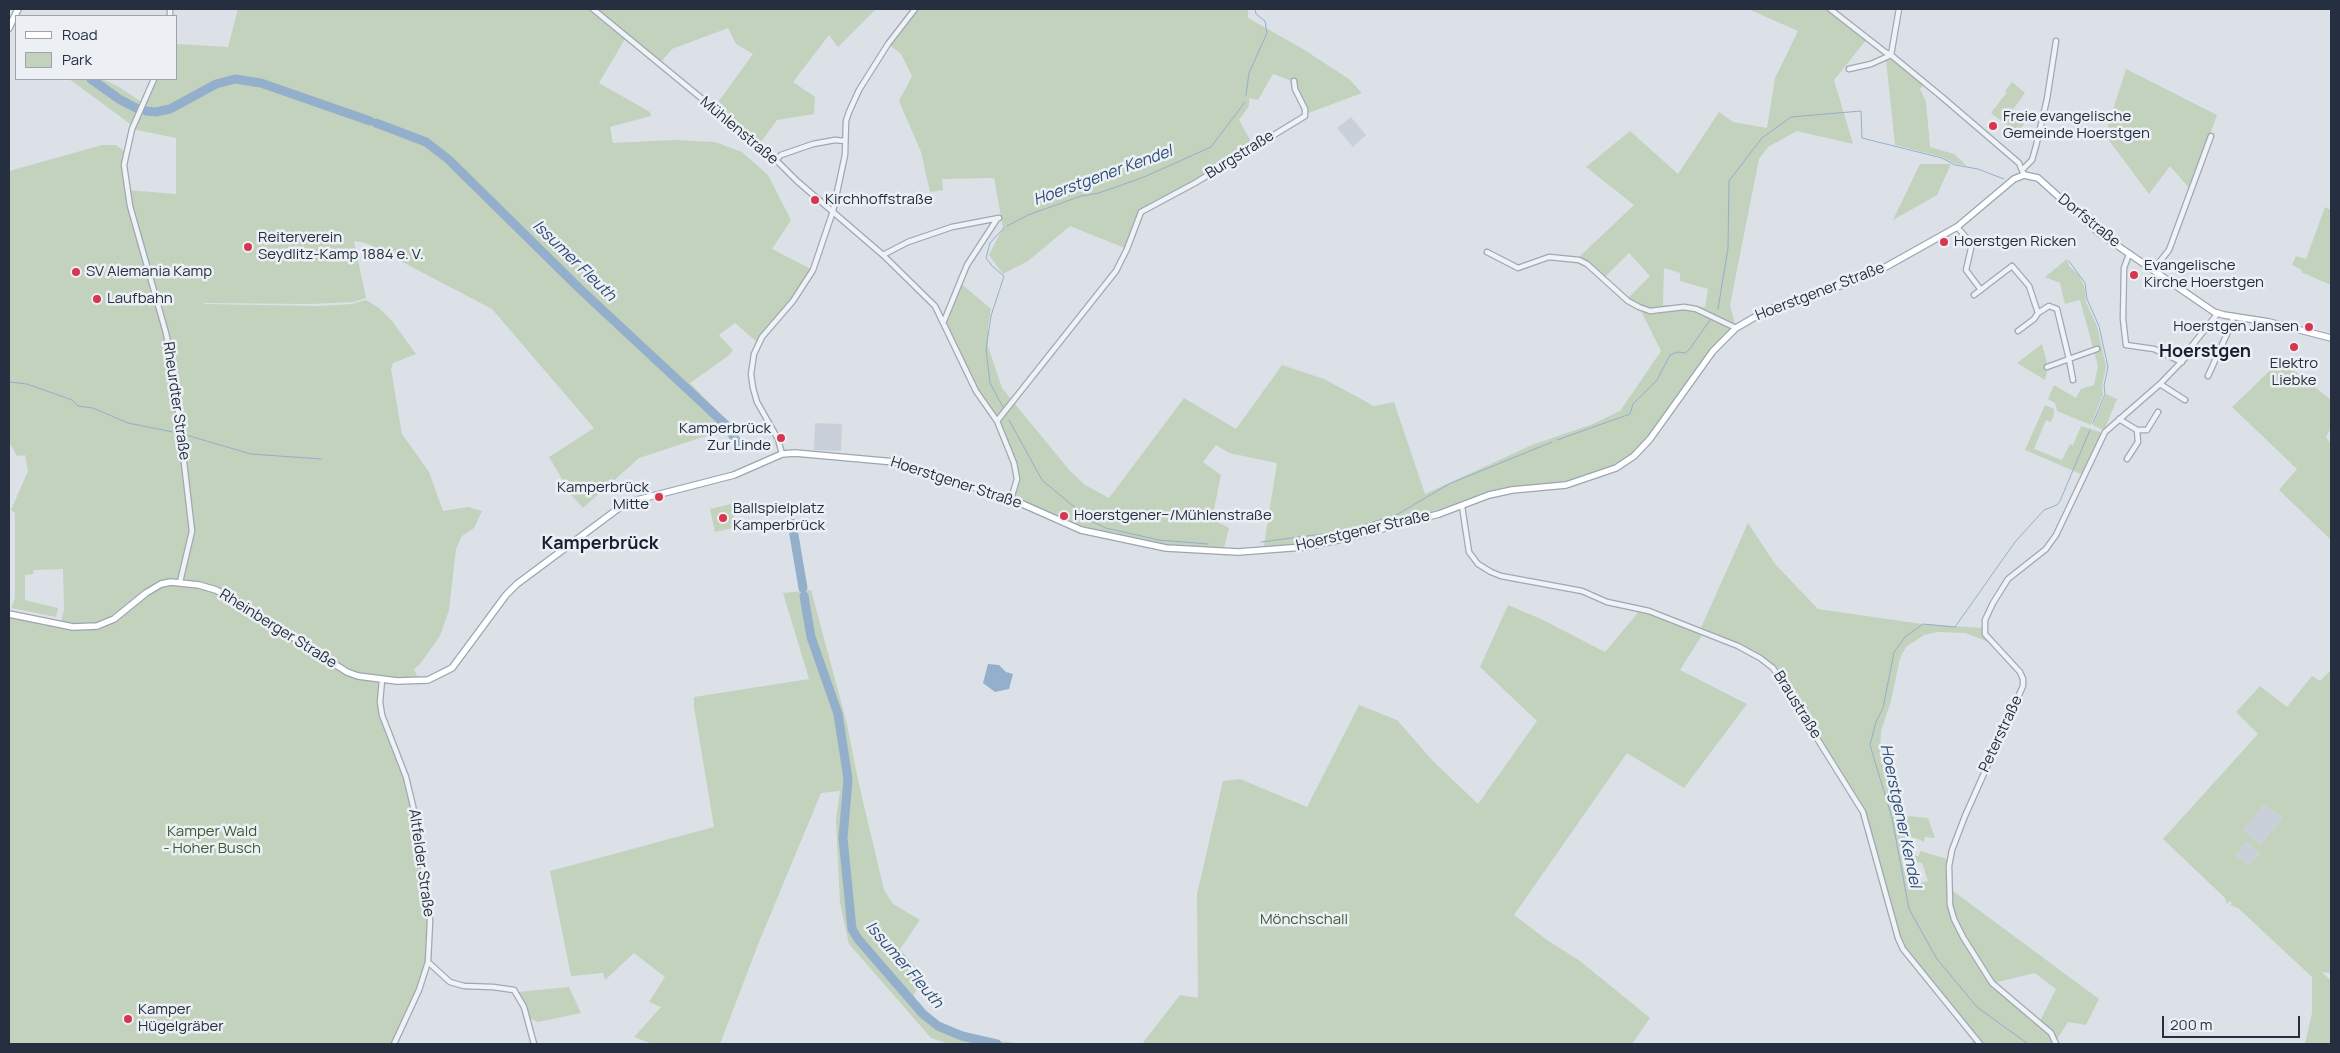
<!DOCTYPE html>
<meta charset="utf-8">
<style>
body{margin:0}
#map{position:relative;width:2340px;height:1053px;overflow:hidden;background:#dce1e8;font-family:Manrope,sans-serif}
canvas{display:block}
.frame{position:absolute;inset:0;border:10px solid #252f3f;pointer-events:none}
.legend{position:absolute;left:15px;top:15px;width:162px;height:65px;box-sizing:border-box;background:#ecf0f5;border:1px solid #9ca3ac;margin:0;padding:6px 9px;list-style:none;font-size:15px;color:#252f3f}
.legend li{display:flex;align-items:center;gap:10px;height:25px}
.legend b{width:25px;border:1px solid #9ca3ac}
.scale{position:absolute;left:2162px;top:1016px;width:138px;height:22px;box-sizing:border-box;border:2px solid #252f3f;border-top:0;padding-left:6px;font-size:15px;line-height:18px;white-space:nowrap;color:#252f3f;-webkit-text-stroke:4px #ecf0f5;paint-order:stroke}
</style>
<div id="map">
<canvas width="2340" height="1053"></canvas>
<div class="frame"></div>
<ul class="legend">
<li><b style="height:6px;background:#fff"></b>Road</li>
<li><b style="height:14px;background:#c2d2bd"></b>Park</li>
</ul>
<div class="scale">200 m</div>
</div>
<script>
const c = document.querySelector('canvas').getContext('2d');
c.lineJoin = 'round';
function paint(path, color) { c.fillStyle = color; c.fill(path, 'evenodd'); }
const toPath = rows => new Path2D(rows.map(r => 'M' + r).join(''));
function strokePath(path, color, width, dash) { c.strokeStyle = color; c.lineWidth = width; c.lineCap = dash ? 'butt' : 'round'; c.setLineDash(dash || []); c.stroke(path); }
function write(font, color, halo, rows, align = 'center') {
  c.font = font + ' Manrope,sans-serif'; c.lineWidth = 5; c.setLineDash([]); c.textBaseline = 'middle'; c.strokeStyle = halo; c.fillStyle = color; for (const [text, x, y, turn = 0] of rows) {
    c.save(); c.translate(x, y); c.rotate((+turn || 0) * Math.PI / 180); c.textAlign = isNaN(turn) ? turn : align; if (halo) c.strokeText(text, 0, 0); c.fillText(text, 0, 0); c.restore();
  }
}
paint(toPath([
 [1351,117,1366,135,1353,147,1337,128],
 [815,423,842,424,841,451,814,450],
 [2264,804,2282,818,2261,845,2242,830],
 [2247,842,2260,853,2249,865,2235,855]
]), '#cad0da');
paint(toPath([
 [238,9,588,9,625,39,599,83,650,112,651,116,610,127,613,143,674,140,715,142,742,152,768,175,791,220,772,249,813,270,805,284,758,343,735,323,719,335,733,350,728,356,690,383,735,429,703,437,639,458,583,508,572,496,549,457,594,428,492,309,366,243,354,241,366,298,354,302,312,304,204,303,203,296,204,304,318,306,352,304,366,300,379,308,392,321,416,354,393,363,391,369,402,434,429,472,443,511,468,507,482,511,474,528,462,536,456,549,449,610,440,636,420,664,414,669,419,681,381,680,380,702,413,806,430,922,426,961,418,989,394,1044,9,1044,9,617,60,625,64,610,63,569,34,570,33,574,25,575,25,600,58,608,56,617,11,608,15,598,15,513,11,510,28,471,25,455,17,456,9,442,9,171,102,145,116,145,125,152,127,190,176,194,176,138,132,129,133,126,69,79,102,79,119,87,143,103,154,79,176,79,176,44,228,47],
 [597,9,876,9,838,47,829,35,793,82,815,97,814,114,777,120,758,146,713,109,753,54,736,44,728,28,672,49,661,62],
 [919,9,1248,9,1248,18,1303,49,1349,79,1362,93,1306,114,1294,82,1273,74,1258,100,1249,98,1249,106,1239,120,1253,145,1242,153,1141,212,1127,249,1070,226,1028,261,1003,274,989,255,1003,228,994,178,942,179,943,190,930,192,921,152,899,101,912,76,901,54,891,46],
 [1748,9,1830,9,1867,39,1834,80,1853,144,1797,131,1768,147,1759,159,1730,305,1736,328,1724,339,1650,439,1626,462,1580,481,1510,492,1403,524,1347,538,1263,551,1277,463,1229,453,1216,445,1203,462,1221,475,1212,519,1229,528,1223,552,1110,538,1081,530,1011,499,1017,479,1014,463,997,421,976,391,944,321,958,281,991,309,988,327,988,346,1002,388,1070,471,1085,485,1109,498,1184,398,1236,429,1282,365,1324,379,1374,406,1394,402,1425,494,1532,445,1593,424,1620,411,1661,351,1639,307,1627,299,1650,276,1629,253,1604,278,1601,278,1589,262,1578,258,1634,205,1586,167,1630,131,1678,174,1719,112,1733,122,1767,128,1775,78,1798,31],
 [1664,268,1680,273,1680,281,1708,289,1705,307,1663,305],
 [1892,59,1924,84,1920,89,1926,102,1930,147,1954,154,1967,166,1956,164,1942,157,1895,145,1886,60],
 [2126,69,2217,115,2190,189,2170,166,2149,194,2105,135],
 [2012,82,2025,93,2011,112,2024,124,2017,133,1991,113,2007,92,2005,91],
 [1920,164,1951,164,1937,195,1893,220],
 [2325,207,2331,210,2331,285,2301,272,2302,270,2292,265,2296,256,2306,259],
 [2067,259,2069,266,2079,275,2085,289,2086,302,2097,326,2106,366,2102,387,2103,394,2091,425,2057,411,2055,403,2048,399,2054,385,2076,398,2081,389,2094,385,2098,366,2080,300,2065,304,2060,283,2045,277],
 [2042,344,2048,367,2045,380,2017,363],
 [2281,360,2331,400,2331,428,2326,437,2331,444,2330,539,2279,490,2297,469,2232,407],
 [2106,394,2117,399,2105,428,2101,429,2093,425],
 [2045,405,2054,409,2054,414,2051,422,2046,420,2034,449,2062,460,2070,444,2073,445,2081,426,2100,432,2101,435,2083,475,2025,450],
 [731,504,737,527,715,532,710,509],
 [1748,523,1775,564,1818,609,1922,624,1983,628,1984,635,1989,642,1965,633,1938,632,1924,635,1906,647,1900,658,1891,701,1881,731,1880,755,1893,793,1896,815,1928,818,1935,838,1925,837,1924,842,1916,838,1906,837,1904,844,1909,846,1910,855,1919,856,1920,851,1947,859,1949,907,1949,888,2099,999,2086,1025,2068,1022,2056,1041,2056,1044,1970,1044,1975,1039,1903,949,1866,820,1783,682,1784,680,1775,667,1763,657,1704,632,1680,670,1747,704,1684,788,1627,753,1514,915,1547,940,1580,961,1650,1018,1632,1044,1142,1044,1180,995,1198,998,1197,894,1223,781,1240,779,1307,807,1359,705,1397,720,1433,761,1478,804,1537,721,1480,667,1508,605,1541,619,1605,652,1641,609,1700,630],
 [1902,860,1922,863,1928,881,1908,886],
 [2035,973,2056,989,2039,1023,1993,983],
 [811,590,847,724,858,780,884,890,893,904,920,920,900,949,924,977,912,998,940,1024,990,1040,1025,1044,949,1044,931,1038,849,944,840,903,836,820,840,791,821,793,759,942,720,1044,652,1044,634,1037,661,1007,649,1002,665,977,634,953,605,980,603,973,571,976,550,871,714,827,694,707,694,697,809,679,783,593],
 [2331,670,2331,973,2322,972,2331,981,2331,1044,2305,1044,2312,1013,2312,977,2238,908,2230,905,2232,903,2230,901,2227,904,2225,898,2163,839,2258,734,2236,712,2260,686,2287,707,2312,676,2320,681],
 [2264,804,2282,818,2261,845,2243,830],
 [2247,842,2260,853,2249,865,2235,855],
 [569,987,581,1013,538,1022,529,1018,518,992]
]), '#c2d2bd');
paint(toPath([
 [988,664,999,665,1006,672,1013,674,1009,689,995,692,983,683]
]), '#94afcb');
strokePath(toPath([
 [1246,95,1249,73,1267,33,1265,21,1256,14,1255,9],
 [1007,226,1028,215,1081,196,1099,193,1144,177,1211,147,1245,102],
 [2069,261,2085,283,2087,299,2099,326,2108,367,2104,386,2105,394,2093,423],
 [1718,309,1728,248,1729,181,1762,138,1791,117,1861,111,1862,138,1942,158,1955,165,1978,169,2004,179],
 [9,382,27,384,72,400,78,406,93,408,128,423,178,433],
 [1003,407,990,383,986,349,991,316,1004,276,992,266,986,258,990,243,1004,228],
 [1009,420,1042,480,1091,521,1106,528,1159,540,1208,544],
 [186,435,251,454,321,459],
 [1557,440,1630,414,1633,404,1657,380,1670,355,1677,352,1685,353,1689,350,1710,320],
 [1261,542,1345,531,1398,514,1449,484,1552,442],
 [2028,1044,1977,1007,1937,959,1909,909,1892,818,1870,745,1876,722,1883,708,1894,652,1905,637,1923,624,1955,627,2015,542,2044,510,2057,505,2060,501,2090,430]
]), '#94afcb', 1);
strokePath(toPath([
 [91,79,119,99,136,108],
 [146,111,156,112,170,109,216,84,235,79,261,83,370,121],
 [376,123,426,142,448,159,580,289,726,425,737,442],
 [792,523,803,588],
 [804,596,811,637,838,714,848,779,843,838,852,929,858,939,923,1014,938,1026,962,1036,997,1044]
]), '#94afcb', 9);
const minor = toPath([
 [170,9,170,16],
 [593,9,774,158,797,181,883,255,935,306,976,391,997,421,1014,463,1017,479,1011,499],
 [1830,9,1885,52,1891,55,1942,97,2019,163,2024,175],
 [1891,55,1899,9],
 [1849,69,1871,64,1891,55],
 [154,79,132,129,124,165,130,206,166,333,173,368,192,531,180,582],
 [776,160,781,155,813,144,835,140,845,141],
 [2023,169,2032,160,2036,146,2047,99,2056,41],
 [1957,227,1972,244,1966,270,1981,290],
 [1487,252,1518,268,1549,257,1579,260,1587,264,1628,301,1639,307,1650,311,1684,307,1696,309,1736,328],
 [2129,254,2124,268,2123,319,2126,345,2154,349,2182,362],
 [883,255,908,242,952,227,999,218],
 [2153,270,2169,250,2211,136],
 [1974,295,2012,266,2029,286,2038,313,2049,306,2057,309,2069,359,2097,349],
 [944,321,967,265,997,219],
 [2018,331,2034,319,2038,313],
 [2047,367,2069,359,2073,380],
 [2208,376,2231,325,2233,316],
 [2160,384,2185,400],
 [2119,419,2137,430,2138,442,2127,459],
 [997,421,1116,271,1127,249,1141,212,1195,183,1305,116,1305,109,1295,89,1294,81],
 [2137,430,2147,430,2158,412],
 [782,454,778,439,757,402,753,388,751,374,754,354,762,337,793,301,813,270,833,211,845,155,846,121,849,112,859,90,888,44,915,9],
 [1462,506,1469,552,1478,564,1491,572,1501,576,1582,591,1607,602,1649,611,1738,646,1760,658,1773,668,1863,812,1898,938,1903,949,1980,1044],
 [382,680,380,702,382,715,406,777,413,806,428,895,430,922,428,962,419,990,394,1044],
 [428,962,450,982,464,986,493,987,514,990,524,1007,534,1044],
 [2056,1044,2051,1033,1992,983,1963,937,1954,919,1950,905,1949,866,1952,850,1965,816,2023,686,2023,679,2020,672,1985,634,1985,620,1993,603,2008,579,2046,549,2056,535,2105,432,2160,384,2187,356,2191,347,2218,313]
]);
const major = toPath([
 [9,28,18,9],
 [9,614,73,627,97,626,114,619,146,593,161,584,171,582,199,585,216,590,233,599,347,672,358,676,397,681,428,680,452,668,506,595,517,584,619,508,637,500,734,475,782,454,795,453,895,462,1011,499,1081,530,1166,548,1238,552,1304,547,1347,538,1439,514,1489,495,1512,490,1566,485,1616,468,1634,456,1650,439,1713,351,1736,328,1767,310,1855,281,1882,269,1957,227,2014,179,2024,175,2038,178,2099,233,2214,312,2224,315,2269,322,2331,338]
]);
strokePath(minor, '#a1a8b2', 7);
strokePath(major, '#9ba5b4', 8);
strokePath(minor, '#eff2f6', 4.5);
strokePath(major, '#fff', 5.5);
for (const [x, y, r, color] of [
 [1993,126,5,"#d8364f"],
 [815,200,5,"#d8364f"],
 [1944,242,5,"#d8364f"],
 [248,247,5,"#d8364f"],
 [76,272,5,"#d8364f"],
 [2134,275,5,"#d8364f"],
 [97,299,5,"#d8364f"],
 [2309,327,5,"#d8364f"],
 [2294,347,5,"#d8364f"],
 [781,438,5,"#d8364f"],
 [659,497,5,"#d8364f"],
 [1064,516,5,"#d8364f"],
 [723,518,5,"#d8364f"],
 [128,1019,5,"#d8364f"]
]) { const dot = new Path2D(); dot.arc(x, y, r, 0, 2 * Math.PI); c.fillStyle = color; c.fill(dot); strokePath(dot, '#ecf0f5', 2); }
write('15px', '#252f3f', '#ecf0f5', [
 ["Freie evangelische",2003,117],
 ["Gemeinde Hoerstgen",2003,134],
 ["Kirchhoffstraße",825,200],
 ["Reiterverein",258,238],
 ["Seydlitz-Kamp 1884 e. V.",258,255],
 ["Hoerstgen Ricken",1954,242],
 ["Evangelische",2144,266],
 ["Kirche Hoerstgen",2144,283],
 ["SV Alemania Kamp",86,272],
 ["Laufbahn",107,299],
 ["Hoerstgen Jansen",2299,327,"right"],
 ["Elektro",2294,364,"center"],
 ["Liebke",2294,381,"center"],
 ["Kamperbrück",771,429,"right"],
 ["Zur Linde",771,446,"right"],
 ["Kamperbrück",649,488,"right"],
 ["Mitte",649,505,"right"],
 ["Ballspielplatz",733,509],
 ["Kamperbrück",733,526],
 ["Hoerstgener−/Mühlenstraße",1074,516],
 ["Kamper",138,1010],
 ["Hügelgräber",138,1027]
], 'left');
write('15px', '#252f3f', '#ecf0f5', [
 ["Mühlenstraße",739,131,40],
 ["Burgstraße",1240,155,-32],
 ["Dorfstraße",2089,221,39],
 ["Hoerstgener Straße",1820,292,-21],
 ["Rheurdter Straße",176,401,82],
 ["Hoerstgener Straße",956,483,18],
 ["Hoerstgener Straße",1363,531,-13],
 ["Rheinberger Straße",278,629,32],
 ["Braustraße",1797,705,58],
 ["Peterstraße",2001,734,-65],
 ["Altfelder Straße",421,863,82]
]);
write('15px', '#395c31', '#ecf0f5', [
 ["Kamper Wald",212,832],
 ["- Hoher Busch",212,849],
 ["Mönchschall",1304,920]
]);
write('italic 16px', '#2c4d76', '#ecf0f5', [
 ["Hoerstgener Kendel",1103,176,-20],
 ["Issumer Fleuth",574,261,44],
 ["Hoerstgener Kendel",1900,816,78],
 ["Issumer Fleuth",904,965,49]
]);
write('bold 18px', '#172030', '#ecf0f5', [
 ["Hoerstgen",2205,352],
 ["Kamperbrück",600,544]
]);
</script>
